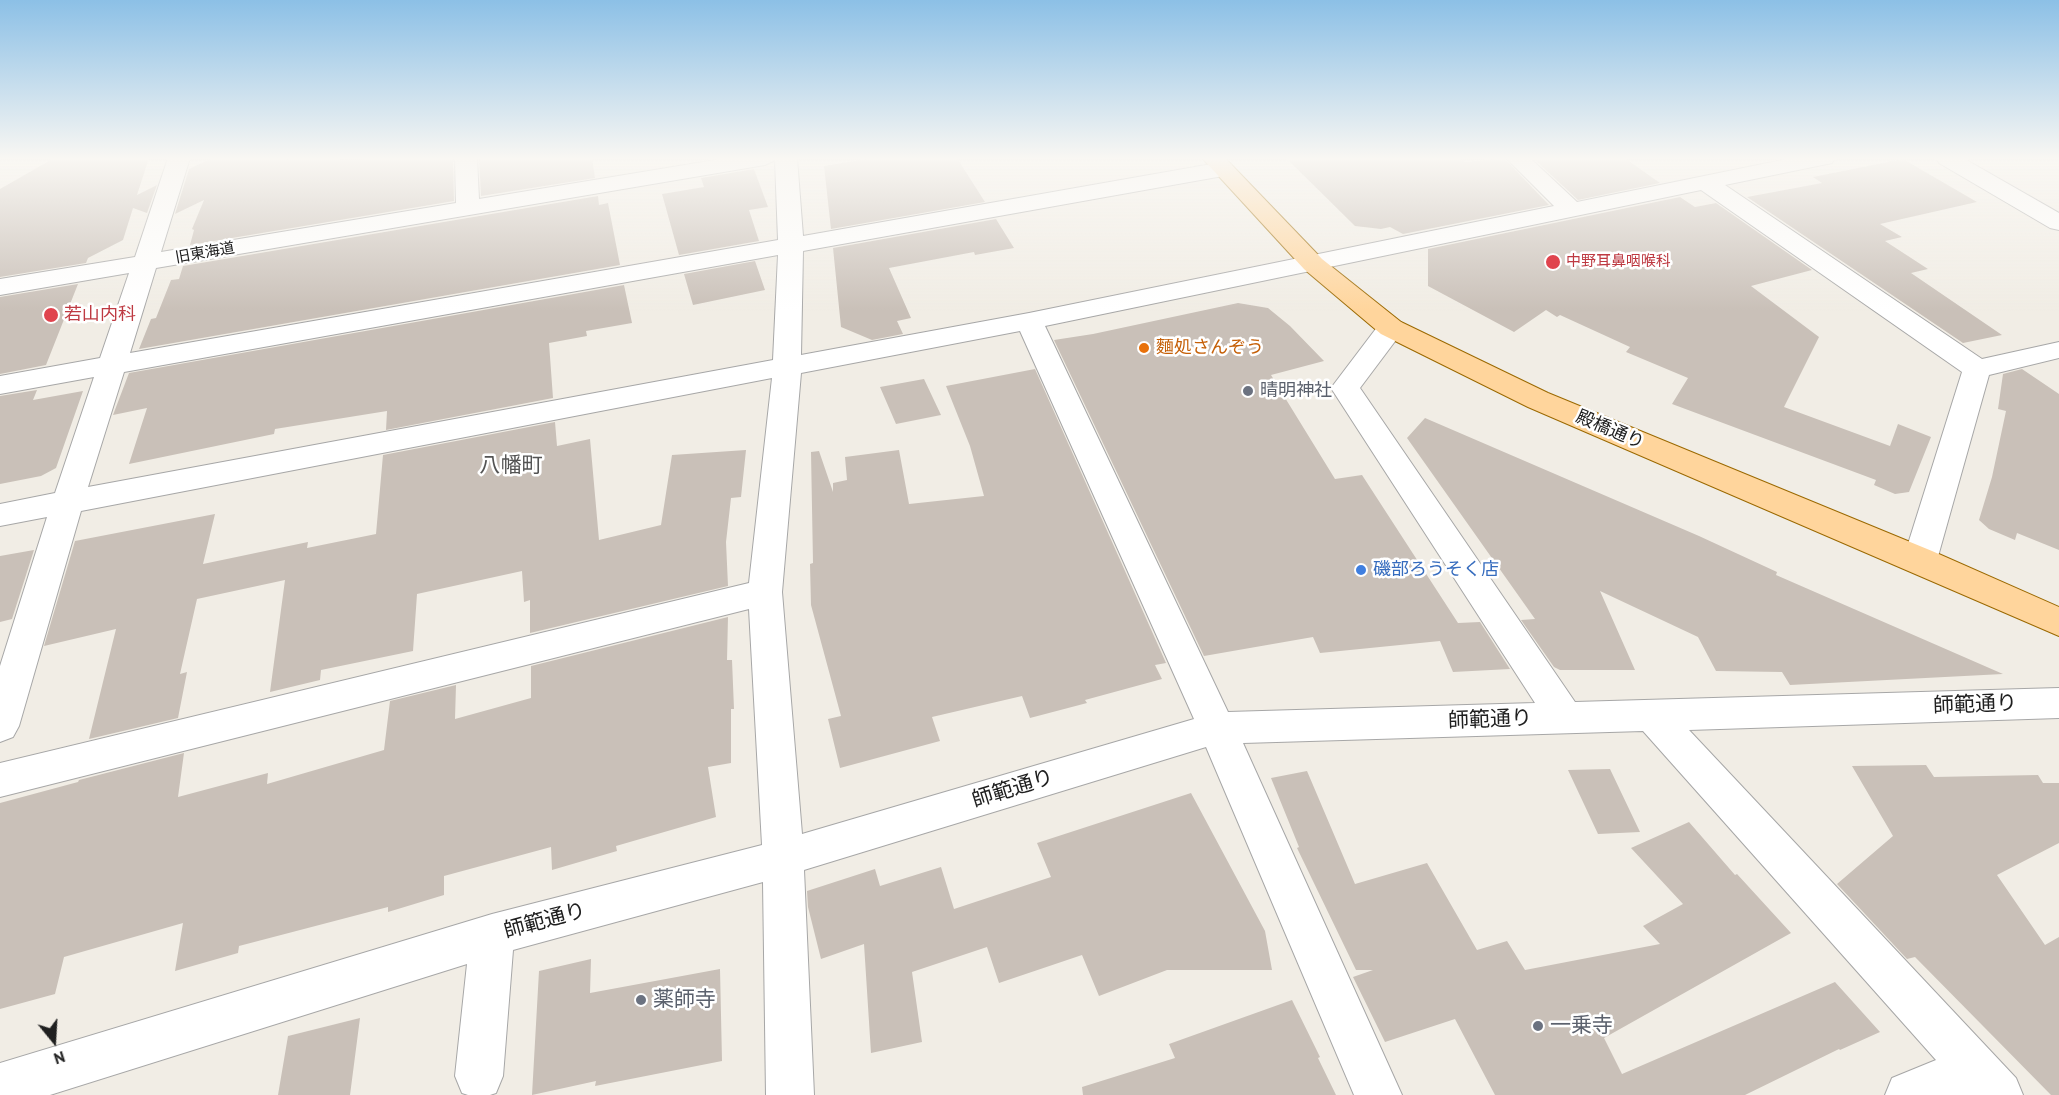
<!DOCTYPE html>
<meta charset="utf-8">
<style>
body{margin:0}
#map{position:relative;width:2059px;height:1095px;overflow:hidden;background:#f1ede5;font-family:"PT Sans",sans-serif}
canvas{display:block}
.north{position:absolute;left:24px;top:1011px;width:60px;height:60px;-webkit-text-stroke:4px #fff;paint-order:stroke;rotate:162deg;font-size:16px;font-weight:700;line-height:24px;text-align:center;color:#202020}
.north::after{content:'';display:block;margin:auto;width:21px;height:27px;background:#202020;clip-path:polygon(50% 0,100% 100%,50% 72%,0 100%)}
</style>
<div id="map">
<canvas width="2059" height="1095"></canvas>
<div class="north">N</div>
</div>
<script>
const c = document.querySelector('canvas').getContext('2d');
c.lineJoin = 'round';
function paint(path, color) { c.fillStyle = color; c.fill(path, 'evenodd'); }
const toPath = rows => new Path2D(rows.map(r => 'M' + r).join(''));
function strokePath(path, color, width, dash) { c.strokeStyle = color; c.lineWidth = width; c.lineCap = dash ? 'butt' : 'round'; c.setLineDash(dash || []); c.stroke(path); }
function write(font, color, halo, rows, align = 'center') {
  c.font = font + ' "PT Sans","Noto Sans JP",sans-serif'; c.lineWidth = 5; c.setLineDash([]); c.textBaseline = 'middle'; c.strokeStyle = halo; c.fillStyle = color; for (const [text, x, y, turn = 0] of rows) {
    c.save(); c.translate(x, y); c.rotate((+turn || 0) * Math.PI / 180); c.textAlign = isNaN(turn) ? turn : align; if (halo) c.strokeText(text, 0, 0); c.fillText(text, 0, 0); c.restore();
  }
}
paint(toPath([
 [54,158,149,158,137,195,157,185,147,213,133,208,123,240,88,258,86,263,0,277,0,189],
 [212,158,288,158,284,160,453,158,454,201,190,245,194,230,192,229,204,200,175,214,189,169],
 [479,158,592,158,595,178,481,196],
 [873,158,957,158,985,202,831,229,824,166],
 [1286,158,1460,158,1465,162,1504,158,1549,205,1403,234,1390,227,1381,229,1355,226],
 [1533,158,1626,159,1660,183,1578,200],
 [1903,159,1977,202,1880,224,1902,237,1885,241,1928,269,1911,273,2002,335,1963,343,1747,197,1822,183,1813,177],
 [754,169,768,207,749,210,759,241,679,255,662,194,704,187,701,178],
 [598,196,599,205,608,203,620,265,139,349,151,319,156,318,171,280,179,279,183,266],
 [1680,197,1695,207,1716,203,1812,270,1751,286,1819,337,1784,407,1890,446,1898,424,1931,437,1909,492,1895,494,1874,485,1876,480,1672,404,1688,378,1626,352,1630,347,1560,315,1557,317,1546,310,1514,332,1428,286,1428,249],
 [996,219,1014,248,975,255,974,252,889,268,911,318,897,321,903,334,872,340,841,327,833,248],
 [755,261,765,290,693,305,684,274],
 [78,284,46,365,0,374,0,297],
 [624,285,632,323,586,331,587,336,549,343,553,398,386,430,387,411,275,429,274,434,129,464,147,408,113,415,129,373],
 [1238,303,1268,308,1290,326,1324,361,1271,375,1335,479,1362,475,1458,623,1480,622,1510,669,1453,672,1440,641,1320,653,1313,637,1204,656,1054,340,1093,334],
 [1035,369,1166,663,1155,665,1162,679,1085,700,1087,703,1030,718,1022,696,932,717,940,741,840,768,828,719,841,716,811,605,810,564,813,563,811,452,819,451,833,492,833,483,847,480,845,457,899,450,909,504,984,496,970,446,946,386],
 [2022,369,2059,394,2059,550,2017,533,2015,540,1989,529,1979,520,1992,477,2006,411,1998,409,2003,374],
 [924,379,941,415,896,424,880,387],
 [37,390,33,400,83,391,56,468,41,476,0,484,0,396],
 [1425,418,1699,536,1777,572,1776,575,2003,674,1790,685,1782,672,1716,671,1698,637,1600,591,1635,670,1560,670,1554,667,1521,620,1535,619,1407,438],
 [555,422,557,446,590,439,599,540,661,525,672,455,746,450,741,497,731,498,726,542,728,586,530,633,530,600,524,602,522,571,417,594,413,651,321,670,320,680,270,692,285,580,197,599,180,674,187,672,178,718,89,739,116,629,44,646,75,541,215,514,203,564,308,542,307,548,376,534,383,455],
 [34,550,12,619,0,622,0,556],
 [728,617,727,660,732,660,734,709,731,709,731,763,708,767,716,817,616,846,617,851,552,870,551,847,444,876,444,895,388,912,388,907,239,946,238,953,175,971,183,923,64,957,55,994,0,1009,0,803,78,782,79,780,184,753,178,797,268,773,267,784,384,750,390,701,456,685,455,719,531,698,531,666],
 [1926,765,1934,777,2038,775,2043,783,2059,783,2059,843,1997,875,2045,945,2059,937,2059,1095,2051,1095,1915,957,1907,959,1837,884,1893,836,1852,766],
 [1610,769,1640,832,1598,834,1568,770],
 [1307,771,1355,884,1427,863,1477,950,1507,941,1525,970,1660,944,1643,926,1683,904,1631,848,1689,822,1735,875,1737,874,1791,933,1604,1038,1622,1074,1835,982,1880,1032,1840,1050,1839,1049,1745,1095,1495,1095,1455,1019,1385,1042,1353,977,1373,970,1356,970,1297,848,1299,847,1271,778],
 [1191,793,1265,931,1272,970,1167,970,1099,996,1082,955,999,983,987,947,912,972,922,1042,871,1053,864,944,821,959,808,907,807,891,875,869,880,886,941,867,954,909,1051,877,1037,843],
 [591,959,590,993,720,969,722,1061,595,1086,596,1081,532,1095,539,971],
 [1292,1000,1320,1057,1318,1058,1336,1095,1083,1095,1082,1087,1175,1058,1169,1044],
 [360,1018,350,1095,278,1095,288,1036]
]), '#c9c0b8');
const minor = toPath([
 [168,158,190,158,161,252,456,203,455,158,477,158,479,199,727,158,797,158,803,236,1223,162,1231,164,1234,169,1231,174,1223,176,803,251,801,355,1029,313,1554,206,1506,158,1530,158,1577,202,1792,158,1835,158,1832,163,1725,185,1982,359,2059,342,2059,358,1989,375,1937,560,1932,569,1920,572,1908,569,1903,560,1962,372,1701,190,1045,326,1228,712,1535,703,1331,388,1381,322,1391,320,1401,322,1405,328,1360,388,1575,702,2059,688,2059,718,1689,730,2016,1078,2023,1095,1885,1095,1892,1078,1936,1060,1643,731,1243,743,1402,1095,1354,1095,1206,747,804,870,814,1095,766,1095,763,882,513,950,503,1076,496,1093,490,1095,468,1095,462,1093,455,1076,467,964,50,1095,0,1095,0,1063,492,914,762,845,749,609,0,797,0,763,749,583,772,378,81,511,19,726,13,737,0,742,0,666,47,517,0,526,0,504,55,493,94,377,0,394,0,376,100,358,129,273,0,295,0,279,135,257,168,158],
 [775,160,778,240,130,353,156,268,765,165,775,160],
 [778,255,773,360,88,487,124,372,778,255],
 [1020,331,1194,719,802,834,782,592,801,373,1020,331],
 [1936,158,1963,158,2059,213,2059,230,2050,228,1939,163,1936,158]
]);
const major = toPath([
 [1202,158,1225,158,1322,259,1401,322,1548,393,1932,551,2059,607,2059,636,1528,407,1381,334,1304,269,1202,158]
]);
strokePath(minor, '#a7a7a7', 2);
strokePath(major, '#9b6900', 2);
paint(minor, '#fff');
paint(major, '#ffd59c');
const sky = c.createLinearGradient(0, 0, 0, 311);
sky.addColorStop(0, '#8cc0e6');
sky.addColorStop(0.51, '#f9f7f3');
sky.addColorStop(1, '#f9f7f300');
c.fillStyle = sky;
c.fillRect(0, 0, 2059, 311);
for (const [x, y, r, color] of [
 [1553,262,8,"#e0444e"],
 [51,315,8,"#e0444e"],
 [1144,348,6,"#e8710a"],
 [1248,391,6,"#6b7280"],
 [1361,570,6,"#3f7fe0"],
 [641,1000,6,"#6b7280"],
 [1538,1026,6,"#6b7280"]
]) { const dot = new Path2D(); dot.arc(x, y, r, 0, 2 * Math.PI); c.fillStyle = color; c.fill(dot); strokePath(dot, '#fff', 2); }
write('15px', '#202020', '#fff', [
 ["旧東海道",205,253,-10]
]);
write('15px', '#be3a42', '#fff', [
 ["中野耳鼻咽喉科",1566,262]
], 'left');
write('18px', '#be3a42', '#fff', [
 ["若山内科",64,315]
], 'left');
write('18px', '#c56008', '#fff', [
 ["麵処さんぞう",1156,348]
], 'left');
write('18px', '#5b616d', '#fff', [
 ["晴明神社",1260,391]
], 'left');
write('18px', '#202020', '#fff', [
 ["殿橋通り",1610,430,23]
]);
write('18px', '#366cbe', '#fff', [
 ["磯部ろうそく店",1373,570]
], 'left');
write('21px', '#535353', '#fff', [
 ["八幡町",511,466]
]);
write('21px', '#202020', '#fff', [
 ["師範通り",1975,705,-2],
 ["師範通り",1490,720,-2],
 ["師範通り",1013,789,-17],
 ["師範通り",545,921,-15]
]);
write('21px', '#5b616d', '#fff', [
 ["薬師寺",653,1000],
 ["一乗寺",1550,1026]
], 'left');
</script>
